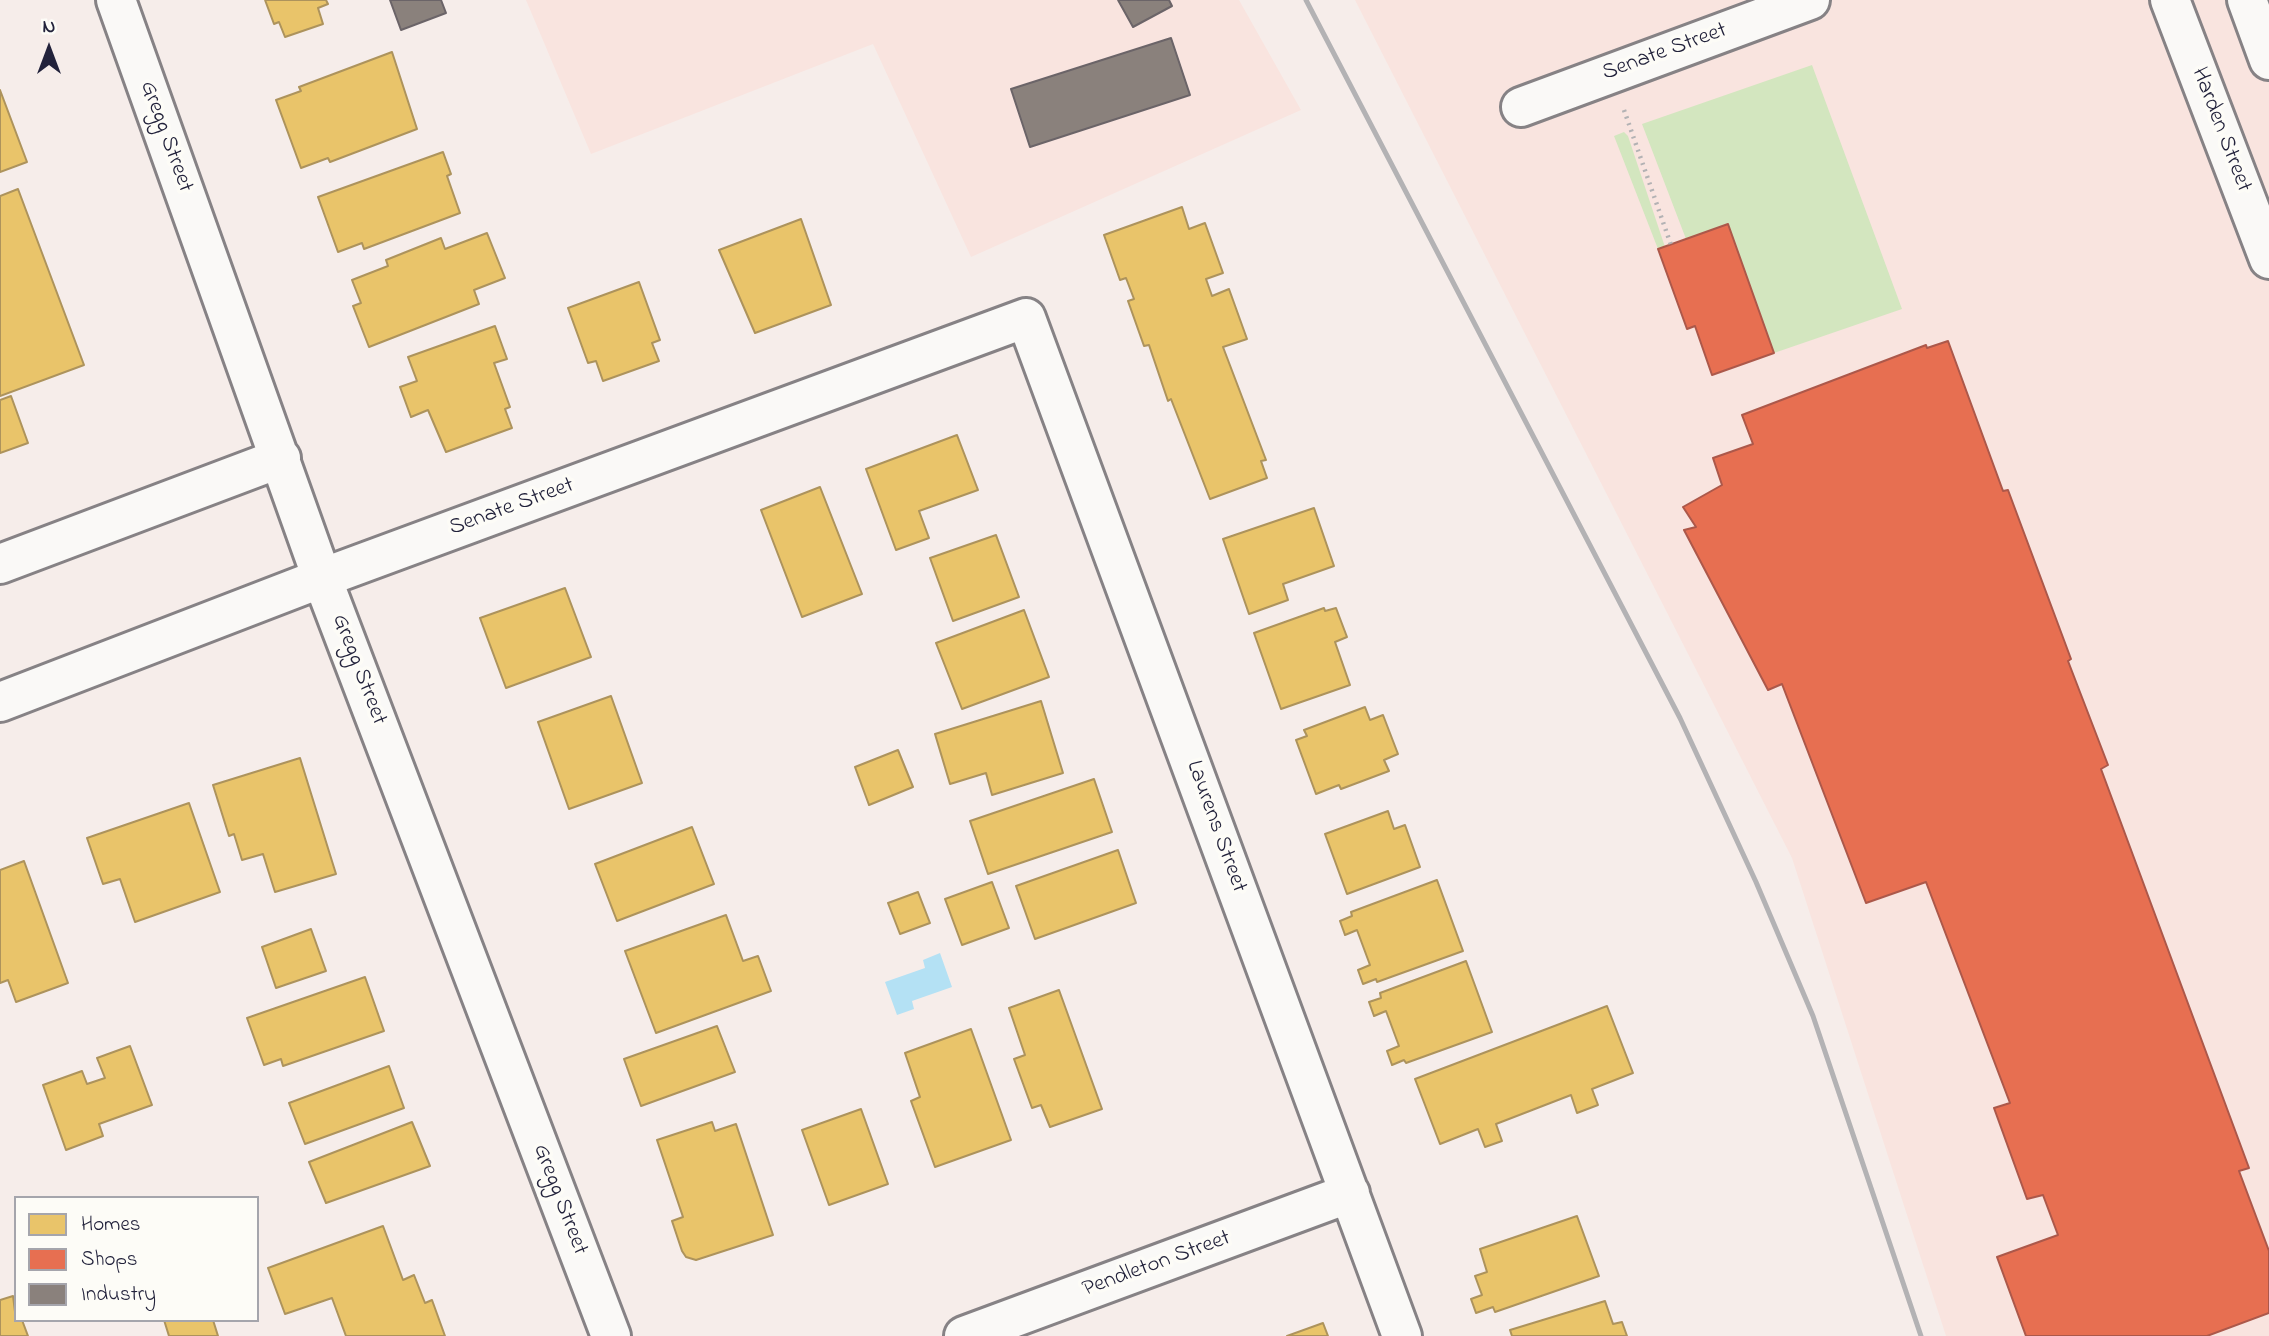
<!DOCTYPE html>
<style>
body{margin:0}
#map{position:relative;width:2269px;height:1336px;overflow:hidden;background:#f6edea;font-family:"Indie Flower",sans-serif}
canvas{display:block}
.legend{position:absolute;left:14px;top:1196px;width:245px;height:126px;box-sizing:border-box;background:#fdfcf7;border:2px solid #a5a5ac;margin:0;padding:9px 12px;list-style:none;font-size:21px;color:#22223b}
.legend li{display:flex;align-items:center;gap:14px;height:35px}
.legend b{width:35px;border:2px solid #a5a5ac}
.north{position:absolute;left:14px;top:14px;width:70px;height:70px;-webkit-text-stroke:5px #fdfcf7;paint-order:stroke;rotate:0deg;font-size:19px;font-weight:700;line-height:28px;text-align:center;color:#22223b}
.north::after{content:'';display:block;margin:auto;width:24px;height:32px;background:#22223b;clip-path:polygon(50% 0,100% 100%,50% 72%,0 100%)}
</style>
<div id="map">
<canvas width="2269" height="1336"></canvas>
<ul class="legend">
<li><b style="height:19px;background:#e9c46a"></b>Homes</li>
<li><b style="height:19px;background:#e76f51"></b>Shops</li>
<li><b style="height:19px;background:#8a817c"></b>Industry</li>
</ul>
<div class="north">N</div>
</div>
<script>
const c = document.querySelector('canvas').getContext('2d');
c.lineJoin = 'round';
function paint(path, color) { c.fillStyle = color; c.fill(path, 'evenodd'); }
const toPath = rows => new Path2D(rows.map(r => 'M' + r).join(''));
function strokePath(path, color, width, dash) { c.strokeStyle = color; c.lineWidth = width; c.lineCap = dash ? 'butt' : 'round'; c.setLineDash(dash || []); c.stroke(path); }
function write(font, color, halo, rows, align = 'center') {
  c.font = font + ' "Indie Flower",sans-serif'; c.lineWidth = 7; c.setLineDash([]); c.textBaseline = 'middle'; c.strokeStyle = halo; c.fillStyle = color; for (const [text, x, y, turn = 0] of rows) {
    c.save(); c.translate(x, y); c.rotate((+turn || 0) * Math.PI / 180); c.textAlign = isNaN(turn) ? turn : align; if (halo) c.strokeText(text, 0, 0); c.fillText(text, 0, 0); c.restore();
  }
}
paint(toPath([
 [526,0,1239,0,1301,110,971,257,873,44,591,154],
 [1355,0,2269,0,2269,1336,1946,1336,1792,858]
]), '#f9e4df');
paint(toPath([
 [1812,65,1902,309,1774,353,1728,224,1686,239,1642,124],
 [1624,132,1628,136,1665,247,1658,249,1614,136]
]), '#d3e6bf');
paint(toPath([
 [940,953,952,987,912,1001,914,1009,897,1015,885,982,925,968,923,960]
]), '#b4e1f4');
const homes = toPath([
 [265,0,326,0,328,4,318,8,323,24,285,37,279,22,274,24,265,0],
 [392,52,417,129,330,162,328,158,301,168,276,100,301,91,299,87,392,52],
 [0,90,27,162,0,172,0,90],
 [443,152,451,174,447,176,460,213,364,249,362,243,338,252,318,197,443,152],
 [18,189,84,365,0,396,0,196,18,189],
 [1182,207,1189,229,1205,223,1223,273,1206,279,1212,296,1229,289,1247,339,1223,347,1266,460,1261,461,1267,478,1210,499,1171,399,1168,401,1149,345,1144,346,1128,301,1134,299,1126,278,1120,280,1104,235,1182,207],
 [801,219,831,305,755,333,719,250,801,219],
 [487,233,505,278,474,290,479,304,369,347,353,306,361,303,352,280,388,266,386,260,441,238,445,249,487,233],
 [639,282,660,340,652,343,659,361,603,381,596,361,588,363,568,308,639,282],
 [495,326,507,359,494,363,510,407,505,409,512,428,446,452,428,410,411,417,400,387,417,381,408,357,495,326],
 [11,396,28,443,0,453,0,400,11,396],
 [957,435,978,490,919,511,929,538,896,550,866,469,957,435],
 [820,487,862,594,802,617,761,510,820,487],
 [1314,508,1334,566,1283,584,1288,600,1249,614,1223,539,1314,508],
 [996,535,1019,597,953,621,930,558,996,535],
 [565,588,591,657,506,688,480,618,565,588],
 [1324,608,1325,611,1336,608,1347,637,1335,642,1350,685,1281,709,1254,633,1324,608],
 [1024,610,1049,677,962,709,936,643,1024,610],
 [611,696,642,783,569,809,538,722,611,696],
 [1041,701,1063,773,992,795,986,773,950,784,935,734,1041,701],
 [1365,707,1370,720,1383,715,1398,754,1384,760,1389,771,1341,789,1339,785,1316,794,1296,740,1307,736,1304,730,1365,707],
 [898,750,913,787,869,805,855,767,898,750],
 [300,758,336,874,275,892,263,854,242,860,234,834,229,836,213,785,300,758],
 [1094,779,1112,832,988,874,970,821,1094,779],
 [189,803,220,892,135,922,120,879,103,884,87,838,189,803],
 [1388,811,1394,829,1405,825,1420,867,1347,894,1325,834,1388,811],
 [692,827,714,884,617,921,595,864,692,827],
 [1118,850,1136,903,1035,939,1016,886,1118,850],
 [24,861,68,983,16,1002,8,980,0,983,0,870,24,861],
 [1437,880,1463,951,1377,982,1376,979,1363,984,1358,970,1370,965,1357,930,1345,935,1340,921,1352,916,1351,912,1437,880],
 [992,882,1009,928,962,945,945,899,992,882],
 [918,892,930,923,900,934,888,903,918,892],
 [726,915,743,961,758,956,771,991,656,1033,625,951,726,915],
 [311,929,326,971,276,988,262,947,311,929],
 [1466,961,1492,1032,1406,1063,1404,1060,1392,1065,1387,1051,1399,1046,1386,1011,1374,1016,1369,1002,1381,998,1380,993,1466,961],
 [365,977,384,1031,283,1066,281,1059,264,1065,247,1018,365,977],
 [1059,990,1102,1109,1050,1127,1041,1105,1032,1108,1014,1059,1025,1055,1009,1008,1059,990],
 [1607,1006,1633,1073,1592,1089,1598,1105,1577,1113,1571,1095,1496,1124,1502,1141,1485,1147,1478,1129,1440,1144,1415,1079,1607,1006],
 [717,1026,735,1072,641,1106,624,1059,717,1026],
 [971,1029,1011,1140,935,1167,911,1101,920,1097,905,1053,971,1029],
 [130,1046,152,1105,99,1124,103,1136,66,1150,43,1085,82,1071,87,1084,105,1078,97,1058,130,1046],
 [389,1066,404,1108,305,1144,289,1103,389,1066],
 [861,1109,888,1184,829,1205,802,1130,861,1109],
 [412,1122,430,1166,326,1203,309,1162,412,1122],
 [712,1122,715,1131,736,1124,773,1235,696,1260,686,1257,682,1251,672,1221,683,1217,657,1140,712,1122],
 [1577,1216,1599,1276,1495,1312,1493,1307,1476,1313,1471,1299,1482,1295,1475,1276,1487,1272,1480,1249,1577,1216],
 [383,1226,403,1280,414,1275,425,1303,432,1300,445,1336,346,1336,332,1298,285,1314,268,1268,383,1226],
 [13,1296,16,1320,22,1320,28,1336,0,1336,0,1300,13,1296],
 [1605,1301,1613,1324,1622,1322,1627,1336,1512,1336,1510,1330,1605,1301],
 [164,1320,213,1320,218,1336,169,1336,164,1320],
 [1323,1323,1328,1336,1287,1336,1323,1323]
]);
paint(homes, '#e9c46a');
strokePath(homes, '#ad935c', 2);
const shops = toPath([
 [1728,224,1774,353,1712,375,1695,326,1687,329,1658,249,1728,224],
 [1948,341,2003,491,2008,490,2071,659,2068,661,2108,765,2101,769,2249,1168,2239,1171,2269,1251,2269,1313,2207,1336,2026,1336,1997,1257,2058,1235,2043,1195,2027,1199,1994,1108,2010,1103,1926,882,1866,903,1782,684,1768,690,1684,530,1696,527,1683,507,1722,485,1713,458,1753,444,1742,415,1926,345,1927,348,1948,341]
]);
paint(shops, '#e76f51');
strokePath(shops, '#ac584a', 2);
const industry = toPath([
 [390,0,441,0,446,13,401,30,390,0],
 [1118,0,1169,0,1172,6,1133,27,1118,0],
 [1171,38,1190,95,1030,147,1011,89,1171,38]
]);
paint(industry, '#8a817c');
strokePath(industry, '#6b6468', 2);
const minor = toPath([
 [116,0,322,578,611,1336],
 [1521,107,1810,0],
 [0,564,281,458],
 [0,702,322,578,1026,318,1402,1336],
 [964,1336,1350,1193]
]);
const major = toPath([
 [2170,0,2269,259],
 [2247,0,2269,60]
]);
strokePath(minor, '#868285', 44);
strokePath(major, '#868285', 44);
strokePath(toPath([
 [1624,110,1671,245]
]), '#b3b2b4', 4.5, [2, 5]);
strokePath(minor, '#faf9f7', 38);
strokePath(major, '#faf9f7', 38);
strokePath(toPath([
 [1306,0,1680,718,1756,882,1813,1016,1921,1336]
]), '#b3b2b4', 5);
write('23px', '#22223b', '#fdfcf7', [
 ["Senate Street",1665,53,-20],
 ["Harden Street",2220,130,69],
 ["Gregg Street",165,137,70],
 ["Senate Street",512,508,-20],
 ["Gregg Street",358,670,69],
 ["Laurens Street",1215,827,70],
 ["Gregg Street",559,1200,69],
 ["Pendleton Street",1157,1265,-20]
]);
</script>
